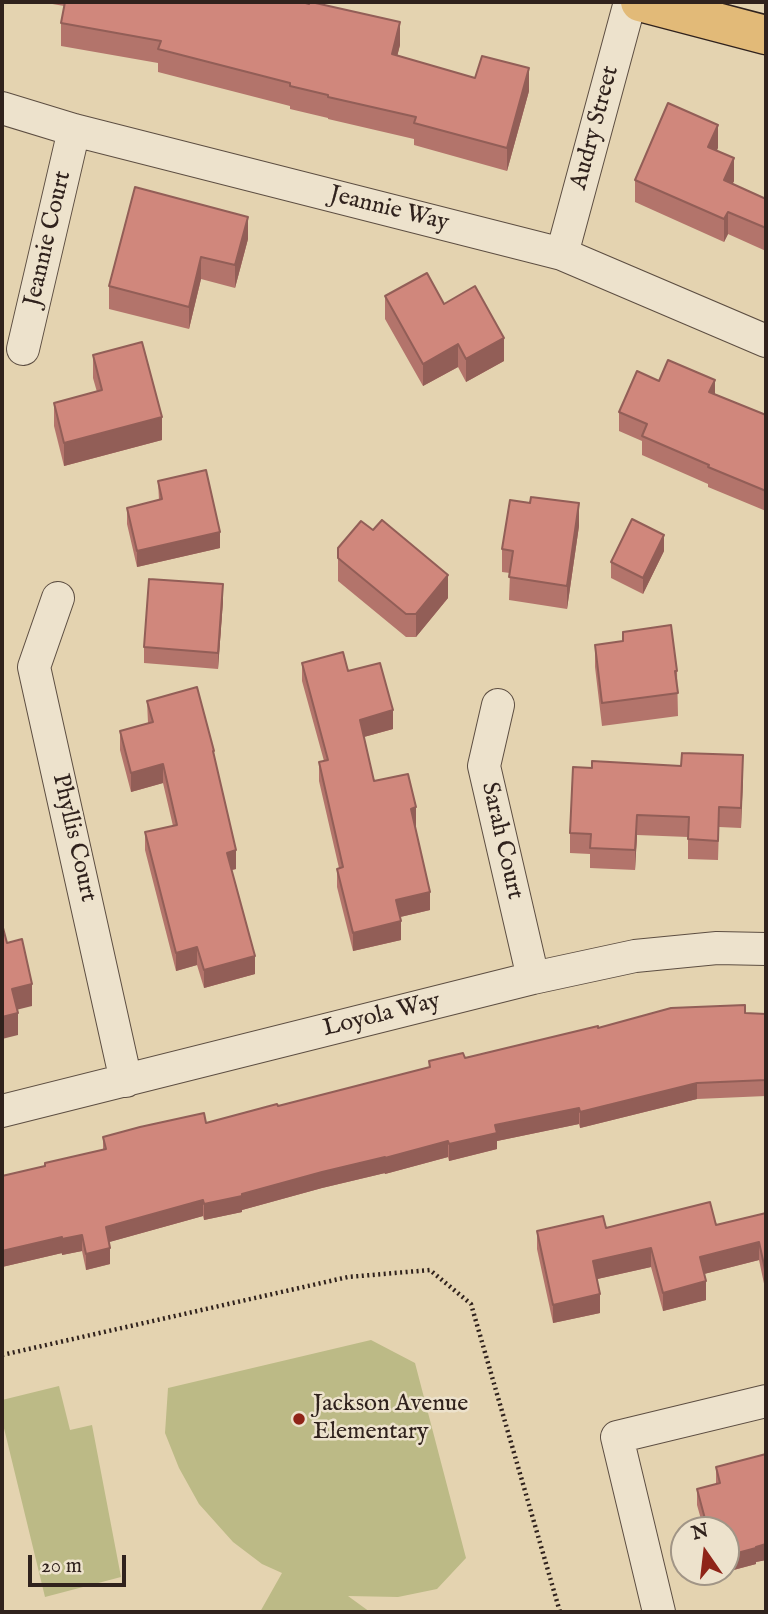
<!DOCTYPE html>
<style>
body{margin:0}
#map{position:relative;width:768px;height:1614px;overflow:hidden;background:#e4d3b0;font-family:"IM FELL English",serif}
canvas{display:block}
.frame{position:absolute;inset:0;border:4px solid #30221d;pointer-events:none}
.north{position:absolute;left:670px;top:1516px;width:70px;height:70px;box-sizing:border-box;background:#ede2cc;border:2px solid #a19586;border-radius:50%;rotate:346deg;font-size:19px;font-weight:700;line-height:28px;text-align:center;color:#30221d}
.north::after{content:'';display:block;margin:auto;width:24px;height:32px;background:#8f2418;clip-path:polygon(50% 0,100% 100%,50% 72%,0 100%)}
.scale{position:absolute;left:28px;top:1555px;width:98px;height:32px;box-sizing:border-box;border:4px solid #30221d;border-top:0;padding-left:9px;font-size:21px;line-height:24px;white-space:nowrap;color:#30221d;-webkit-text-stroke:5px #ede2cc;paint-order:stroke}
</style>
<div id="map">
<canvas width="768" height="1614"></canvas>
<div class="frame"></div>
<div class="north">N</div>
<div class="scale">20 m</div>
</div>
<script>
const c = document.querySelector('canvas').getContext('2d');
c.lineJoin = 'round';
function paint(path, color) { c.fillStyle = color; c.fill(path, 'evenodd'); }
const toPath = rows => new Path2D(rows.map(r => 'M' + r).join(''));
function strokePath(path, color, width, dash) { c.strokeStyle = color; c.lineWidth = width; c.lineCap = dash ? 'butt' : 'round'; c.setLineDash(dash || []); c.stroke(path); }
function write(font, color, halo, rows, align = 'center') {
  c.font = font + ' "IM FELL English",serif'; c.lineWidth = 5; c.setLineDash([]); c.textBaseline = 'middle'; c.strokeStyle = halo; c.fillStyle = color; for (const [text, x, y, turn = 0] of rows) {
    c.save(); c.translate(x, y); c.rotate((+turn || 0) * Math.PI / 180); c.textAlign = isNaN(turn) ? turn : align; if (halo) c.strokeText(text, 0, 0); c.fillText(text, 0, 0); c.restore();
  }
}
paint(toPath([
 [371,1340,415,1363,466,1558,437,1589,398,1597,348,1596,370,1612,260,1612,282,1573,262,1564,233,1542,199,1504,179,1468,165,1433,168,1388],
 [59,1386,70,1430,92,1425,121,1577,45,1597,2,1420,2,1400]
]), '#bcba86');
const minor = toPath([
 [2,108,74,130,562,254,766,341],
 [562,254,630,2],
 [23,349,74,130],
 [58,598,34,667,126,1081],
 [498,705,484,766,533,978],
 [2,1111,533,978,635,956,717,948,766,949],
 [659,1612,617,1437,766,1401]
]);
const major = toPath([
 [640,2,766,35]
]);
strokePath(minor, '#5d4e42', 34);
strokePath(major, '#30221d', 41);
strokePath(toPath([
 [2,1355,348,1277,430,1270,471,1304,560,1612]
]), '#30221d', 4.5, [2, 3.5]);
strokePath(minor, '#ede2cc', 32);
strokePath(major, '#e2ba78', 38);
paint(toPath([
 [41,2,213,2,400,45,397,56,475,78,529,91,507,171,414,145,414,139,328,119,328,118,290,109,290,106,158,72,158,63,61,46,61,23,64,6],
 [718,148,716,150,734,181,732,184,766,199,766,251,728,234,724,242,635,202,635,180],
 [248,239,235,288,201,279,189,329,109,309,109,286],
 [385,296,444,304,504,361,466,382,458,367,423,386,385,319],
 [93,355,162,440,64,466,54,426,54,403,97,392,93,378],
 [659,381,715,394,766,415,766,511,708,487,708,484,642,455,642,441,619,431,619,412],
 [158,481,220,548,137,567,127,524,127,508,159,500],
 [579,526,567,609,509,600,510,573,502,572,502,549],
 [338,548,448,598,416,637,406,637,338,581],
 [664,551,643,594,611,578,611,562],
 [223,601,218,669,144,663,144,647],
 [595,645,677,671,678,716,602,726,595,667],
 [302,663,348,671,393,729,364,737,374,781,416,826,415,826,430,910,400,917,401,940,353,951,337,887,337,869,339,868,319,781,319,762,324,761,302,681],
 [147,701,214,756,236,869,231,870,255,974,204,988,197,965,176,971,145,850,145,832,173,826,163,783,131,792,120,750,120,731,148,723],
 [743,775,741,828,719,827,718,860,688,859,688,837,637,835,635,870,590,868,590,854,570,853,570,833],
 [745,1013,766,1014,766,1096,697,1099,580,1128,579,1124,497,1141,497,1149,449,1161,448,1157,385,1174,385,1173,322,1188,242,1210,242,1212,204,1220,203,1216,109,1242,110,1264,86,1270,82,1251,62,1255,62,1253,2,1267,2,1176,45,1166,103,1150,103,1137,206,1123,278,1106,429,1067,429,1061,465,1058,598,1028],
 [766,1213,766,1293,759,1260,704,1274,706,1300,663,1311,651,1267,597,1279,600,1313,553,1323,537,1249,537,1231,716,1225],
 [766,1454,766,1560,756,1562,756,1564,726,1572,726,1530,704,1530,697,1505,697,1489,716,1484,716,1467]
]), '#b3746b');
paint(toPath([
 [400,22,400,45,392,77,392,54],
 [529,68,529,91,507,171,507,148],
 [718,125,718,148,708,170,708,147],
 [734,158,734,181,724,203,724,180],
 [728,212,728,234,724,242,724,219],
 [248,217,248,239,235,288,235,265],
 [201,257,201,279,189,329,189,307],
 [504,338,504,361,466,382,466,359],
 [458,344,458,367,423,386,423,364],
 [715,380,715,399,709,392],
 [162,417,162,440,64,466,64,443],
 [579,503,579,526,567,609,567,586],
 [220,532,220,548,137,567,137,551],
 [664,535,664,551,643,594,643,578],
 [448,575,448,598,416,637,416,614],
 [223,584,223,601,218,669,218,653],
 [393,710,393,729,360,738,360,720],
 [743,755,743,775,741,828,741,808],
 [163,764,163,783,131,792,131,773],
 [416,807,416,826,411,827,411,809],
 [637,815,637,835,635,870,635,850],
 [236,850,236,869,227,871,227,853],
 [430,892,430,910,396,918,396,900],
 [401,921,401,940,353,951,353,933],
 [197,947,197,965,176,971,176,953],
 [255,956,255,974,204,988,204,970],
 [32,984,32,1006,12,1011,12,989],
 [18,1013,18,1035,2,1039,2,1017],
 [697,1083,697,1099,580,1128,580,1112],
 [579,1108,579,1124,497,1141,497,1149,449,1161,449,1144,495,1125],
 [448,1141,448,1157,385,1174,385,1158],
 [385,1157,385,1173,322,1188,242,1210,242,1212,204,1220,204,1204,322,1172],
 [203,1200,203,1216,106,1243,106,1227],
 [82,1235,82,1251,62,1255,62,1239],
 [62,1237,62,1253,2,1267,2,1251],
 [759,1242,759,1260,700,1275,700,1257],
 [110,1248,110,1264,86,1270,86,1254],
 [651,1248,651,1267,593,1280,593,1261],
 [706,1281,706,1300,663,1311,663,1293],
 [600,1294,600,1313,553,1323,553,1305],
 [766,1544,766,1560,756,1562,756,1564,726,1572,726,1556]
]), '#925e57');
const building = toPath([
 [65,2,213,2,218,3,219,2,302,2,309,4,310,2,311,2,400,22,392,54,475,78,482,56,529,68,507,148,414,123,416,117,328,97,328,95,290,86,290,83,158,49,161,41,61,23,65,2],
 [668,103,718,125,708,147,734,158,724,180,766,199,766,228,728,212,724,219,635,180,668,103],
 [135,187,248,217,235,265,201,257,189,307,109,286,135,187],
 [427,273,444,304,475,286,504,338,466,359,458,344,423,364,385,296,427,273],
 [142,342,162,417,64,443,54,403,102,390,93,355,142,342],
 [668,360,715,380,709,392,766,415,766,491,708,467,709,465,642,436,647,424,619,412,637,371,659,381,668,360],
 [206,470,220,532,137,551,127,508,162,499,158,481,206,470],
 [531,497,579,503,567,586,509,577,513,551,502,549,510,500,530,503,531,497],
 [632,519,664,535,643,578,611,562,632,519],
 [382,520,448,575,416,614,406,614,338,558,338,548,361,521,373,530,382,520],
 [149,579,223,584,218,653,144,647,149,579],
 [671,625,677,671,675,671,678,693,602,703,595,645,623,641,623,632,671,625],
 [343,652,348,671,380,663,393,710,360,720,374,781,408,774,416,807,411,809,430,892,396,900,401,921,353,933,337,869,343,867,319,762,328,760,302,663,343,652],
 [197,687,214,751,213,751,236,850,227,853,255,956,204,970,197,947,176,953,145,832,177,825,163,764,131,773,120,731,153,722,147,701,197,687],
 [682,753,743,755,741,808,719,807,718,841,688,839,689,817,637,815,635,850,590,848,591,834,570,833,573,767,592,768,592,761,681,766,682,753],
 [2,924,7,943,22,939,32,984,12,989,18,1013,2,1017,2,924],
 [745,1005,745,1013,766,1014,766,1080,697,1083,580,1112,579,1108,495,1125,497,1133,449,1144,448,1141,385,1158,385,1157,322,1172,242,1194,242,1196,204,1204,203,1200,106,1227,110,1248,86,1254,82,1235,62,1239,62,1237,2,1251,2,1176,45,1166,45,1163,106,1149,103,1137,140,1127,204,1113,206,1123,277,1104,278,1106,430,1067,429,1061,463,1053,465,1058,598,1026,598,1028,671,1008,745,1005],
 [710,1202,716,1225,766,1213,766,1274,759,1242,700,1257,706,1281,663,1293,651,1248,593,1261,600,1294,553,1305,537,1231,603,1216,606,1228,710,1202],
 [766,1454,766,1544,756,1547,756,1548,726,1556,726,1530,708,1530,697,1489,720,1483,716,1467,766,1454]
]);
paint(building, '#d0877c');
strokePath(building, '#925e57', 2);
for (const [x, y, r, color] of [
 [299,1419,7,"#8f2418"]
]) { const dot = new Path2D(); dot.arc(x, y, r, 0, 2 * Math.PI); c.fillStyle = color; c.fill(dot); strokePath(dot, '#ede2cc', 2.5); }
write('24px', '#30221d', '#ede2cc', [
 ["Audry Street",596,128,-75],
 ["Jeannie Way",389,210,14],
 ["Jeannie Court",49,239,-77],
 ["Phyllis Court",73,838,77],
 ["Sarah Court",501,841,77],
 ["Loyola Way",382,1016,-14]
]);
write('24px', '#30221d', '#ede2cc', [
 ["Jackson Avenue",313,1405],
 ["Elementary",313,1433]
], 'left');
</script>
